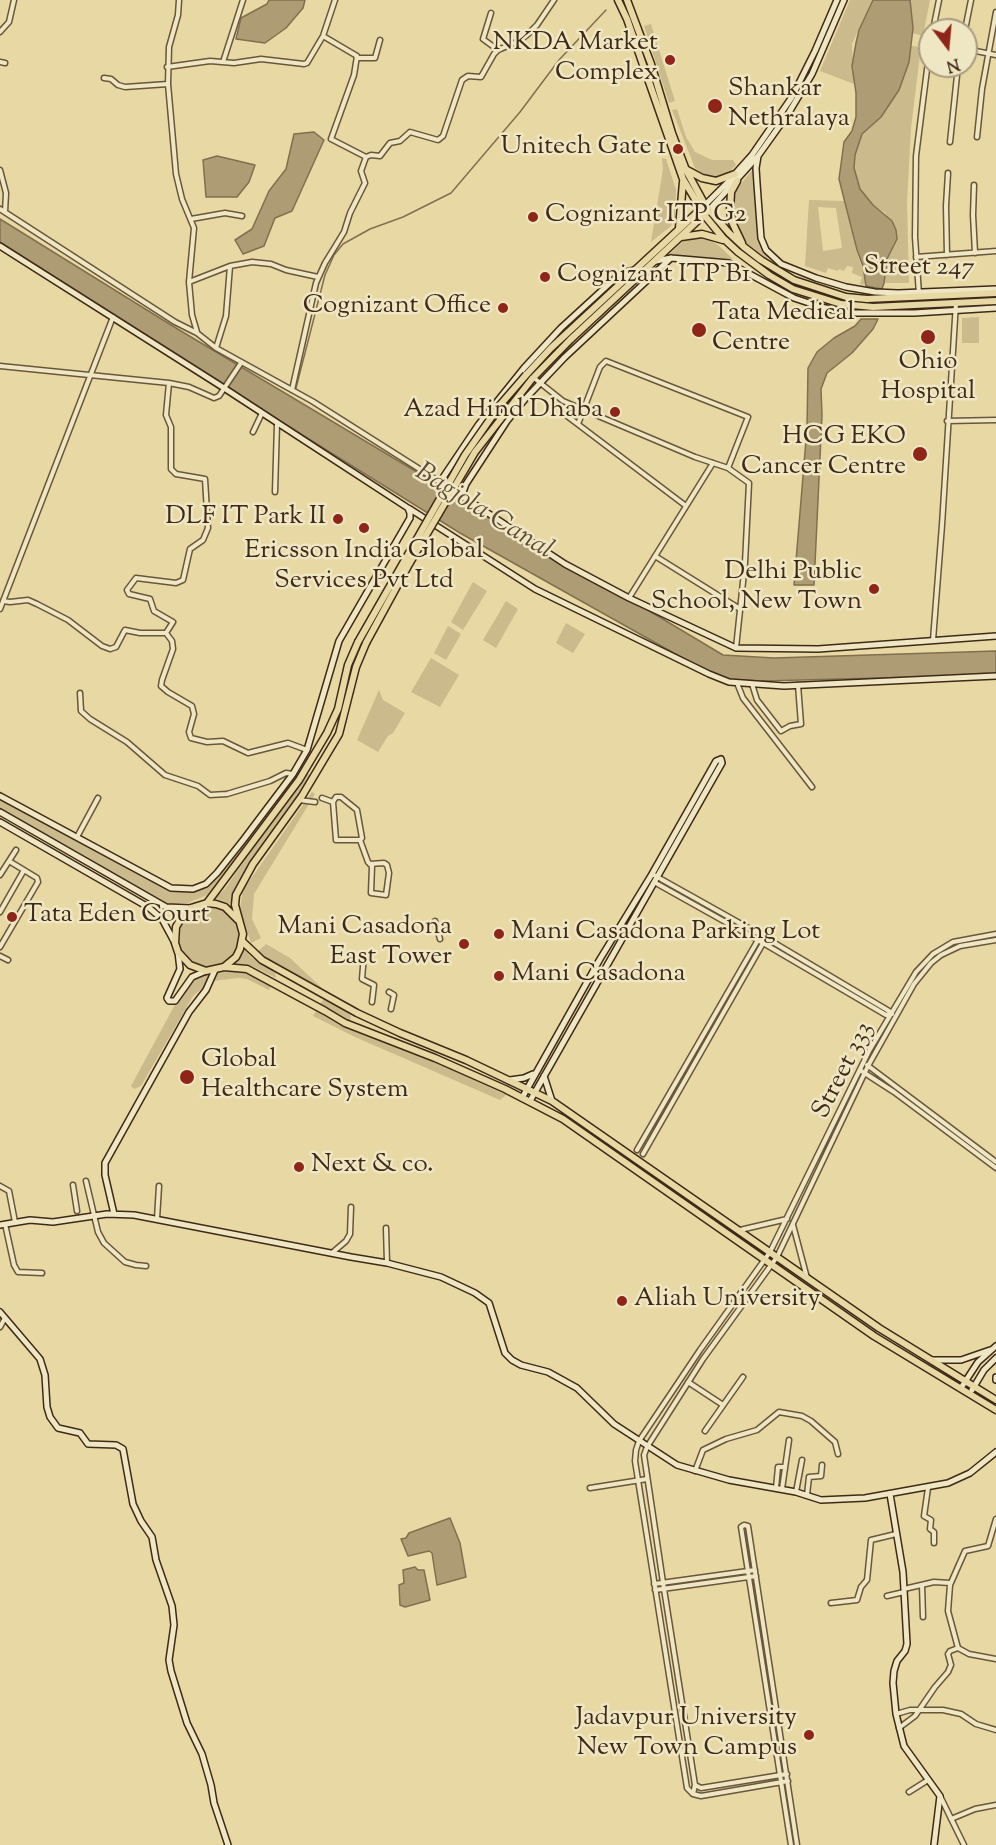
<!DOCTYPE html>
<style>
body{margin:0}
#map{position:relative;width:996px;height:1845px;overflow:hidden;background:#e7d8a4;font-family:"Sorts Mill Goudy",serif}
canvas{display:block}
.north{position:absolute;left:918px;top:18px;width:60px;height:60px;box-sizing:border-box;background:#efe6c4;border:2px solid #a99b7f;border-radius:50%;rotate:164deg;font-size:16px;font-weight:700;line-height:24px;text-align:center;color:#3f2a18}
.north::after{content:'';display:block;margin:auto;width:21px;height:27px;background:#8f2418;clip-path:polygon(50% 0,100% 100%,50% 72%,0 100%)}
</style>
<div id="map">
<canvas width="996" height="1845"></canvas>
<div class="north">N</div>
</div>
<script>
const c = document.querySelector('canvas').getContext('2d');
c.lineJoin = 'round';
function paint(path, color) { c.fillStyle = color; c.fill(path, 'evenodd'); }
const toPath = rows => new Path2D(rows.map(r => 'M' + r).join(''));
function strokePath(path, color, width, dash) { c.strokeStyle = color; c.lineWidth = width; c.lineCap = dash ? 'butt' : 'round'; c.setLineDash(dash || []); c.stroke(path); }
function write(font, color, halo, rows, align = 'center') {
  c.font = font + ' "Sorts Mill Goudy",serif'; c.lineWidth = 5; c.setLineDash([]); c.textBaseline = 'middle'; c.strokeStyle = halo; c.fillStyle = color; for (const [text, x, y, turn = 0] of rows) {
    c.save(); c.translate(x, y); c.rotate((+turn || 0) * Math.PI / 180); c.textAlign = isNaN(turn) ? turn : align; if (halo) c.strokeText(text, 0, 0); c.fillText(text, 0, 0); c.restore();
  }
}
paint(toPath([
 [850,0,872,0,852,44,854,84,820,71],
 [910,0,930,0,923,36,912,33],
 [651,24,675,101,669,103,644,26],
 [911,46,921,47,911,128,907,202,909,283,884,283,884,272,889,256,897,239,885,213,873,205,860,189,854,168,855,155,862,134,899,90],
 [677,109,686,137,695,152,712,160,733,160,736,165,730,171,715,177,704,174,695,168,672,110],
 [662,158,666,159,676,190,675,217,671,226,651,242,663,169],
 [753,169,758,235,768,259,747,244,736,224,733,213,734,192],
 [809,200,844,201,856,250,865,276,865,285,860,284,862,277,852,273,853,267,847,266,844,271,839,269,838,271,828,268,826,273,805,266],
 [818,207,836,208,842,248,823,251],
 [689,238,700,238,709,240,718,245,733,259,668,256,681,243],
 [979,317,979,343,962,343,962,318],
 [473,582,487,591,463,630,451,622],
 [506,601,518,609,496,648,483,640],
 [566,623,585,634,573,653,556,643],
 [448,626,461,634,446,660,434,653],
 [431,658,459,675,440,707,411,692],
 [379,690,383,700,405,713,393,733,388,736,378,752,357,740],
 [306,772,311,776,247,867,234,891,231,904,215,898,225,889],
 [312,792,315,794,254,894,252,919,261,938,251,943,240,909,243,890],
 [0,800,85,844,162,887,173,891,202,888,213,881,244,844,246,845,207,895,188,903,168,904,0,808],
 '177 937a31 31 0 1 1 62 0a31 31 0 1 1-62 0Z',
 [266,944,290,958,323,989,259,954,257,952],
 [244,949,252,958,275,971,276,978,252,966,235,963],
 [227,971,242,971,271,986,269,990,247,979,238,978,213,981,216,974],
 [211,975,207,984,193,996,141,1086,134,1089,131,1086,178,999,192,982,203,976],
 [324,999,349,1013,351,1017,350,1021,319,1005],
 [316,1011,339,1025,432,1061,506,1095,500,1100,355,1037,313,1016]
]), '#caba8c');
const water = toPath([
 [269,0,305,0,303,8,286,28,265,43,236,39,241,18,267,4,269,0],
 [873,0,910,0,913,28,909,62,899,90,881,117,862,134,855,155,854,168,860,189,873,205,892,221,896,230,897,239,887,259,884,283,882,289,866,286,863,266,857,250,839,179,844,142,852,131,856,117,856,93,852,66,856,43,859,30,873,0],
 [314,132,324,140,292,211,275,218,264,246,243,254,235,240,252,229,269,191,286,169,294,134,314,132],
 [217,156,255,165,249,182,237,197,206,197,203,160,217,156],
 [0,219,176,328,723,655,774,658,996,651,996,675,762,681,720,679,460,533,0,247,0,219],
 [861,319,878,319,873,329,852,353,827,373,821,389,822,415,814,585,794,585,807,428,808,368,817,352,834,338,855,326,861,319],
 [450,1518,460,1543,466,1577,437,1585,432,1553,429,1551,408,1556,401,1539,406,1538,409,1533,450,1518],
 [415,1567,418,1570,424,1570,430,1600,405,1607,400,1605,399,1585,404,1583,403,1570,415,1567]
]);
paint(water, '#ae9d74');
strokePath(water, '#826f4f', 1.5);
strokePath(toPath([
 [296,388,325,275,334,255,343,244,370,229,403,217,451,193,520,112,559,60,606,10]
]), '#826f4f', 1.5);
const street = toPath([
 [179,0,178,15,169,47,168,84,176,174,182,199,194,228,189,282,192,315,197,332],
 [491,13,483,39,498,50],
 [933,30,939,0],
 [965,30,971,0],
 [0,32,9,22,14,0],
 [323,36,357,56,354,75,331,139,366,157],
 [966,49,996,55],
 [358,58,375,58,380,40],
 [0,62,5,63],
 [223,62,243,0],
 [167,67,210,61,234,63,261,59,304,64,307,63,323,36,335,0],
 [104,78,111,79,118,85,125,87,168,84],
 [977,137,982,89,996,12],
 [950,142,958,66],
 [0,170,6,193,5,212],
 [974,185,973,215,975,253],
 [0,209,175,322,197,333,216,348,312,401,440,482],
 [191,219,225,213,242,216],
 [947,255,946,206,948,173],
 [916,257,996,251],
 [189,282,230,266,252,262,271,264,286,270,318,277],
 [919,294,915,237,916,156,930,46],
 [216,348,226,316,230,266],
 [0,366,169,383,189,387,214,398,219,396,241,363],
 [534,378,563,401,695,457,728,468,749,483,745,563,736,648],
 [169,383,166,415,171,427,171,469,176,474,205,479,208,528,203,540,190,549,183,580,176,583,136,578,127,590,129,594,150,599,154,611,173,622,166,633,172,641,173,649,162,680,161,686,168,692,192,706,194,714,189,732,191,738,207,742,223,741,248,753,288,743,307,750],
 [292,390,316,283,325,263,344,232,350,213,365,183,361,171,366,157,371,155,380,156,390,143,400,141,410,132,438,140,443,136,462,80,468,76,481,77,494,54,498,50,519,41,528,34,537,25,554,0],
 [567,416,686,506],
 [947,421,996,420],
 [578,424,600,367,606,361,748,417,728,468],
 [253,432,262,413],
 [275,492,277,424],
 [655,556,740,609],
 [629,598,713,463],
 [3,601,10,602,28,600,37,604,68,620,102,646,110,649,116,647,125,630,140,633,166,633],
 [0,609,113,317],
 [933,640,942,525,956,303],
 [737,683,743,698,812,787],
 [752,684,757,700,781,731,790,726,801,724,798,685],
 [80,693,81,711,90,719,127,742,165,775,198,786,210,795,227,794,270,781,286,773,293,774],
 [322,798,333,802,336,840,360,840,368,862,372,866,371,893,386,895,389,873,387,865,384,863,370,864],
 [299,800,315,802],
 [333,802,336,797,341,797,357,810,362,838,360,840],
 [77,837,98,798],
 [652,874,761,935,889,1011,892,1014],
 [0,875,16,850],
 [654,882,763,943,886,1015,890,1014],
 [0,912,24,870],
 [435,921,440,939],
 [0,947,38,882,37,878,9,861],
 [364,955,362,979,374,985,372,1002],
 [0,956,8,960],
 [389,992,394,995,391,1009],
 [867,1065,996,1162],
 [860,1070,894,1092,996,1168],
 [637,1150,758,940],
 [643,1154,766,938],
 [86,1181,98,1232,104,1243,125,1262,136,1265,146,1266],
 [73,1185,77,1211],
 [0,1186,9,1191,15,1222],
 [157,1219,159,1186],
 [5,1224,14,1265,18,1272,42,1273],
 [793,1225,807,1278],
 [386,1228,387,1263],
 [740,1230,787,1219],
 [332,1253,346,1241,350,1234,351,1207],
 [0,1327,5,1318],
 [688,1382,723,1405],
 [705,1431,743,1377],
 [695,1471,703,1450,726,1439,757,1430,779,1412,802,1416,811,1421,835,1442,838,1454],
 [590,1488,647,1479],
 [776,1488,778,1467,785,1467],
 [928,1488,924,1516,931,1520,930,1529,934,1532,934,1543],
 [782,1489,789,1440],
 [796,1492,802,1460],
 [807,1495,809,1477,821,1476,822,1465],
 [654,1584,755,1570],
 [922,1585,923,1617],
 [904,1589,934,1582,950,1583],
 [655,1590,756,1576],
 [887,1596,904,1592],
 [831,1603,857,1600,861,1587,867,1580,871,1540,896,1534],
 [958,1648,948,1611,950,1585,965,1551,988,1546,996,1519],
 [896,1714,910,1710,943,1710,961,1714,976,1724,996,1730],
 [899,1728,915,1716,935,1687,948,1672,951,1665,948,1654,950,1651,958,1648,969,1654,996,1659],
 [788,1781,701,1796,693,1794,687,1788,635,1461,636,1450,639,1441,700,1350,770,1252,869,1051,916,972,933,954,953,942,996,934],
 [695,1785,701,1788,787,1774],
 [909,1792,928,1780],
 [693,1794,695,1785,664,1589,644,1455,647,1447,703,1359,777,1257,868,1066,914,984,931,963,941,955,960,946,996,940],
 [940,1796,964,1845],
 [951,1819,975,1809,996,1805],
 [791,1845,741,1527,744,1525,748,1526,797,1845]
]);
const secondary = toPath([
 [758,156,756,168,757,184,761,238,766,250,781,264,816,278,846,287,875,292,898,293,996,289],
 [705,205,727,183,752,155,792,97,815,51,837,0],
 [709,210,758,156,788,114,812,74,844,0],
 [0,246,224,388,408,508,410,513,410,518,339,641,307,750,293,774,244,839,217,873,206,884,193,889,171,888,0,796],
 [671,258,565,357,526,398,507,421,466,484,462,495,465,498,565,564,629,598,736,648,818,649,996,636],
 [656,261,671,258,729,263,794,298,821,307,847,313,914,313,996,308],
 [462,495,440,482,479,424,524,368,561,328,621,273,635,270],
 [410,509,535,589,709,674,729,682,784,686,996,676],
 [0,812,166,907,191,908],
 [0,822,148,907,162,919,175,943],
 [178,952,180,969,167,998,169,1001,175,1001,192,977,206,971],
 [544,1076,552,1101],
 [510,1080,524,1078,533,1074],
 [522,1098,600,959,652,874,716,761,721,759,722,763,718,770,530,1101],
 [114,1214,105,1175,105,1163,189,1012,206,990,215,970],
 [0,1225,30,1220,53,1222,107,1214,134,1215,351,1257,387,1263,441,1277,475,1293,489,1303,505,1353,512,1360,521,1365,548,1372,577,1388,614,1424,677,1465,729,1480,796,1492,821,1500,865,1498,948,1483,970,1473,996,1452],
 [0,1312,40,1359,45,1375,47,1407,50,1417,58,1428,80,1433,88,1444,116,1445,123,1449,133,1504,141,1521,152,1537,156,1560,172,1606,174,1625,169,1660,171,1671,187,1723,202,1754,211,1785,214,1803,228,1845],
 [932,1360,961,1360,990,1350],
 [996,1377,996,1380],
 [961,1388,978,1362,996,1346],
 [972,1390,984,1370,996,1358],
 [890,1494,903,1572,907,1644,905,1651,897,1661,894,1671,893,1683,896,1714,904,1746,940,1796,934,1845]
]);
const primary = toPath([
 [618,0,627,19,683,179,705,216,723,238,738,252,769,275,793,289,841,304,873,307,996,301],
 [627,0,651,64,672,133,686,170,705,205,729,233,744,247,761,260,794,280,846,297,867,299,996,293],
 [687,170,702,178,716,181,735,174],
 [737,181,731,192,730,211,732,222,742,243],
 [679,228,683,182],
 [681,237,702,234,723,240],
 [526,375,551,348,703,207],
 [534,377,570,340,707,212],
 [207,903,299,780,327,733,338,709,348,665,358,642],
 [238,920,225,907,216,904,207,903,191,908,184,913,176,927,175,943,178,952,190,965,206,971,224,967,236,957,240,949,243,934,235,905,236,895,253,864,302,796,339,734,356,667,366,643],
 [243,942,262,960,357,1013,400,1033,466,1060,552,1101,879,1328,996,1400],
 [224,967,247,969,325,1011,345,1023,435,1058,505,1089,563,1119,874,1336,996,1410]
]);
strokePath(street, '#69563b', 7);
strokePath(secondary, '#3f2a18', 8);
strokePath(primary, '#3f2a18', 9);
strokePath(street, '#efe6c4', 4);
strokePath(secondary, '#efe6c4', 5);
strokePath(primary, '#e7d8a4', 6);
const primaryBridge = toPath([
 [358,642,465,455,500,405,526,375],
 [366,643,408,566,475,452,532,379]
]);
strokePath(primaryBridge, '#3f2a18', 9, []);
strokePath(primaryBridge, '#e7d8a4', 6);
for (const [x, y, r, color] of [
 [670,60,6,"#8f2418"],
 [715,106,8,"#8f2418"],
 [678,149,6,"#8f2418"],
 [533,217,6,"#8f2418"],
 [545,277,6,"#8f2418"],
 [503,308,6,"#8f2418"],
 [699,330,8,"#8f2418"],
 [928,337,8,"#8f2418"],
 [615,412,6,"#8f2418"],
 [920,454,8,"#8f2418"],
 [338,519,6,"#8f2418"],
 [364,528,6,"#8f2418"],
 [874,589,6,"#8f2418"],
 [12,917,6,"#8f2418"],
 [499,934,6,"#8f2418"],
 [464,944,6,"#8f2418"],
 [499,976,6,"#8f2418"],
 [187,1077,8,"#8f2418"],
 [299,1167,6,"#8f2418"],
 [622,1301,6,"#8f2418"],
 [809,1735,6,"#8f2418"]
]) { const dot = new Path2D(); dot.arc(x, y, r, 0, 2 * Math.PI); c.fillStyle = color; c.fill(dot); strokePath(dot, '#efe6c4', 2); }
write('26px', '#3f2a18', '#efe6c4', [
 ["NKDA Market",658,45,"right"],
 ["Complex",658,75,"right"],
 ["Shankar",728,91],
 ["Nethralaya",728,121],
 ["Unitech Gate 1",666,149,"right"],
 ["Cognizant ITP G2",545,217],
 ["Cognizant ITP B1",557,277],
 ["Cognizant Office",491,308,"right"],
 ["Tata Medical",712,315],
 ["Centre",712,345],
 ["Ohio",928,364,"center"],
 ["Hospital",928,394,"center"],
 ["Azad Hind Dhaba",603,412,"right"],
 ["HCG EKO",906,439,"right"],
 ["Cancer Centre",906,469,"right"],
 ["DLF IT Park II",326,519,"right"],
 ["Ericsson India Global",364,553,"center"],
 ["Services Pvt Ltd",364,583,"center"],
 ["Delhi Public",862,574,"right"],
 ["School, New Town",862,604,"right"],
 ["Tata Eden Court",24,917],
 ["Mani Casadona",452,929,"right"],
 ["East Tower",452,959,"right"],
 ["Mani Casadona Parking Lot",511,934],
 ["Mani Casadona",511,976],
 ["Global",201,1062],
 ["Healthcare System",201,1092],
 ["Next & co.",311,1167],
 ["Aliah University",634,1301],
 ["Jadavpur University",797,1720,"right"],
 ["New Town Campus",797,1750,"right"]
], 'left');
write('26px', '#3f2a18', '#efe6c4', [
 ["Street 247",919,269,1],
 ["Street 333",845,1071,-63]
]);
write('italic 27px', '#604c34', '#efe6c4', [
 ["Bagjola Canal",483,513,32]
]);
</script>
